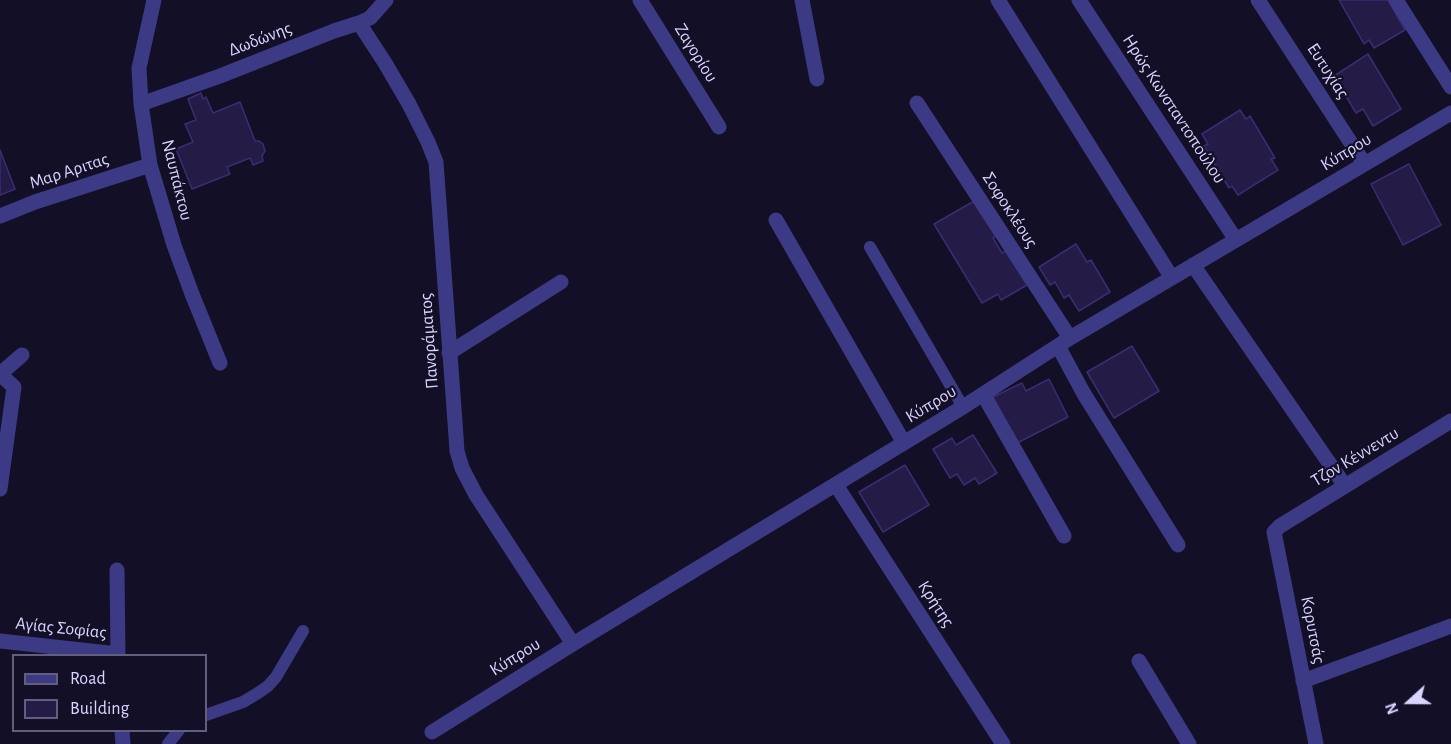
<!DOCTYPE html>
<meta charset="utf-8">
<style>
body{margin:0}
#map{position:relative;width:1451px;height:744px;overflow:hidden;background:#130f26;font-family:"Alegreya Sans",sans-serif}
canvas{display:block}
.legend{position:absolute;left:12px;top:654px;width:195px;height:78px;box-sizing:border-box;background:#130f26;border:2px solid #625e7d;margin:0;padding:8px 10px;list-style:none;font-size:18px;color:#d9d4ff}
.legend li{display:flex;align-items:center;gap:12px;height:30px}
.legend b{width:30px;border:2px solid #625e7d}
.north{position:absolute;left:1379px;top:672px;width:60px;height:60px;-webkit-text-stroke:4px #130f26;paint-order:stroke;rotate:249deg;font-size:16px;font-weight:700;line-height:24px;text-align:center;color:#d9d4ff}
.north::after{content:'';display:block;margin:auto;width:21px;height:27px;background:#d9d4ff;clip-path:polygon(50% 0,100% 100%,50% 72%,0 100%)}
</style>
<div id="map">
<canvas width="1451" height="744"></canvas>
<ul class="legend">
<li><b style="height:8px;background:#3d3a85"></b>Road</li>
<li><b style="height:16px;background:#241b47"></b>Building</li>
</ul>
<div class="north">N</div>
</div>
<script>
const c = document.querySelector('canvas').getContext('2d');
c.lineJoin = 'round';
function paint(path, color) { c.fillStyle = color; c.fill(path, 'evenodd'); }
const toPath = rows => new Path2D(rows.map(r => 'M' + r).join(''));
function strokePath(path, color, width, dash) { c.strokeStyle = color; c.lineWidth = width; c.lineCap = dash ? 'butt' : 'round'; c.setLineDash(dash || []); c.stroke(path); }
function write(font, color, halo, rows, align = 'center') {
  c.font = font + ' "Alegreya Sans",sans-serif'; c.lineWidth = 4.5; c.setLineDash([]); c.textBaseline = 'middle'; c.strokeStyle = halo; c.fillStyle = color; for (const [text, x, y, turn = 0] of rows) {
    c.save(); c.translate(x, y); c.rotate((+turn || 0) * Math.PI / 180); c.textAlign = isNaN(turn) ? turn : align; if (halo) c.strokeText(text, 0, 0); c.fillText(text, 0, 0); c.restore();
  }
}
const building = toPath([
 [1339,0,1388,0,1405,30,1374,48,1369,40,1364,44,1339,0],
 [1368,54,1401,109,1373,126,1363,109,1356,113,1334,76,1368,54],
 [201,93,203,99,206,97,213,113,240,102,255,141,259,141,263,144,265,151,262,156,263,161,253,165,250,158,227,167,230,174,192,189,176,149,193,142,185,124,196,120,188,99,201,93],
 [1240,110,1246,119,1250,116,1275,158,1271,159,1278,170,1238,195,1232,186,1229,188,1204,146,1208,144,1202,134,1240,110],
 [0,150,15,189,0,195,0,150],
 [1409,164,1441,225,1403,245,1371,184,1409,164],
 [976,200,997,235,993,238,1002,253,1006,251,1027,285,1001,300,998,294,982,303,934,224,976,200],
 [1076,244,1087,262,1091,260,1110,292,1079,311,1069,295,1064,298,1055,282,1050,285,1039,267,1076,244],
 [1132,346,1159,391,1114,418,1087,372,1132,346],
 [1049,379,1068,417,1017,443,993,397,1022,383,1026,391,1049,379],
 [973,435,997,473,979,484,975,478,964,485,957,474,950,478,933,449,952,438,956,445,973,435],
 [905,465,929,505,883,532,859,492,905,465]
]);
paint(building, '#241b47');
strokePath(building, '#3b2d73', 1.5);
strokePath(toPath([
 [870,247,963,407],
 [206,715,243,702,258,693,268,686,276,677,303,631],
 [168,744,179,730]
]), '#3d3a85', 12);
strokePath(toPath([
 [154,0,139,68,141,104,150,165,174,245,192,294,220,363],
 [640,0,719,127],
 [802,0,817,79],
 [998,0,1172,278],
 [1079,0,1236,240],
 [1258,0,1364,163],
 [1396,0,1451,87],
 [359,23,385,63,409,104,428,142,436,162,456,436,457,451,462,468,476,495,573,644],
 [917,103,1070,338],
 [141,104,220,76,334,31,359,23,370,18,386,0],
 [0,216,35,202,150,165],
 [776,220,904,443],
 [1193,265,1345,486],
 [1058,346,1084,394,1178,545],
 [449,353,561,282],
 [0,374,14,387,0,489],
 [0,374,22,355],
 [983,394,1064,536],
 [836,485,1003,744],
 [117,570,118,656],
 [0,641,118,654],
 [1139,661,1189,744],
 [1303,681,1451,626],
 [122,730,123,744],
 [432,732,573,644,963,407,1070,338,1451,113],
 [1316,744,1274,532,1280,526,1451,421]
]), '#3d3a85', 15);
write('18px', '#d9d4ff', '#130f26', [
 ["Δωδώνης",260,39,-21],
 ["Ζαγορίου",696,53,58],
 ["Ευτυχίας",1328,71,57],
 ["Ηρώς Κωνσταντοπούλου",1174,109,57],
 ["Κύπρου",1346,152,-31],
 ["Μαρ Αριτας",69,171,-18],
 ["Ναυπάκτου",177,180,76],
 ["Σοφοκλέους",1010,210,57],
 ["Πανοράματος",429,341,-94],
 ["Κύπρου",931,404,-31],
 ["Τζον Κέννεντυ",1355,457,-31],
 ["Κρήτης",936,604,57],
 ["Αγίας Σοφίας",61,628,6],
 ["Κορυτσάς",1313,630,79],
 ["Κύπρου",515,657,-32]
]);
</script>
